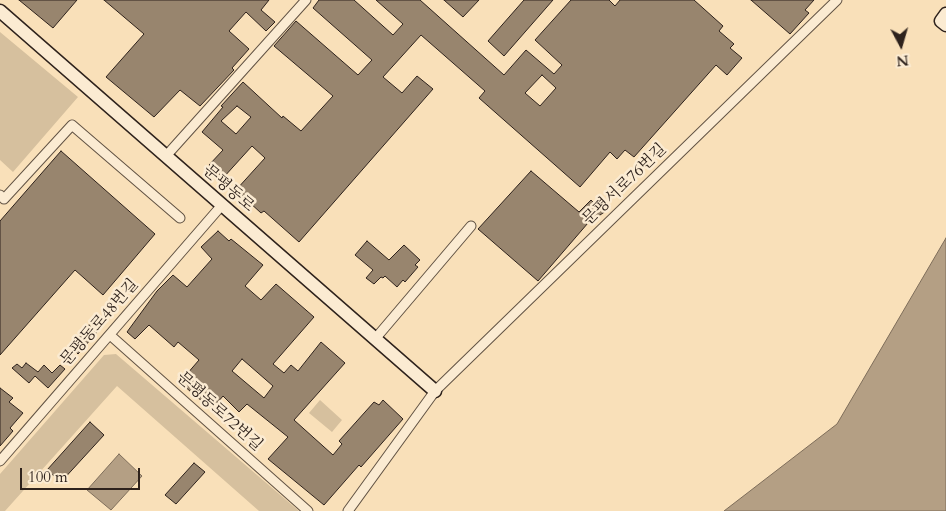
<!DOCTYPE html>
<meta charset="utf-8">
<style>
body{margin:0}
#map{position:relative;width:946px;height:511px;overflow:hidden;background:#f9e0b9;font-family:Cardo,serif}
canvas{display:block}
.north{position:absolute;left:876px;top:20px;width:50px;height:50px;-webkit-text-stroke:4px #fbebd2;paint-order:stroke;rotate:174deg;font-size:14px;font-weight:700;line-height:20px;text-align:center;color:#2e221c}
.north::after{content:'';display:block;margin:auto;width:18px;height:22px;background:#2e221c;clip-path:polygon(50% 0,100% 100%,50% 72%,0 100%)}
.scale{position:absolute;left:20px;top:468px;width:120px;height:22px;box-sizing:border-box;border:2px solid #2e221c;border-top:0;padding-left:6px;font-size:15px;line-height:18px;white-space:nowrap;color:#2e221c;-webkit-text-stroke:4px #fbebd2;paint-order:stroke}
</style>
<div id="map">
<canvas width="946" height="511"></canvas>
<div class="north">N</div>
<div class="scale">100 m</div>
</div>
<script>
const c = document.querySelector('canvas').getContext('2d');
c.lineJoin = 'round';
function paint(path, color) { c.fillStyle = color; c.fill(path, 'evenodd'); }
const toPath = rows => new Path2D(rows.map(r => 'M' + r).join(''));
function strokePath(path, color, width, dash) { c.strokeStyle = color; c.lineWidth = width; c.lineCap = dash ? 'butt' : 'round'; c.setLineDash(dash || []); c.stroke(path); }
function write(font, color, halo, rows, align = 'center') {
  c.font = font + ' Cardo,"Noto Serif KR",serif'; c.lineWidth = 5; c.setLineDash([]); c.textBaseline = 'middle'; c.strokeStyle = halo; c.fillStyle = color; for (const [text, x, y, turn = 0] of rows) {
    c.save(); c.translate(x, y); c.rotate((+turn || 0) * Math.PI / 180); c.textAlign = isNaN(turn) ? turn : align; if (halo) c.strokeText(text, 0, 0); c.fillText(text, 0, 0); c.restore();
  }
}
paint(toPath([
 [0,32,78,97,13,172,0,160],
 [116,354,299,511,259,511,117,386,5,511,0,511,0,474,104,355],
 [320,400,342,420,332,432,309,413]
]), '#d6c09e');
const water = toPath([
 [946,238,946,511,724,511,837,424,946,238],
 [119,454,142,476,111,510,87,490,119,454]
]);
paint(water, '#b49f84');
strokePath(water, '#7e6d5a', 1);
const building = toPath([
 [19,0,77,0,53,28,19,0],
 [104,0,269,0,261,10,275,22,266,31,246,12,229,31,249,49,232,68,234,70,200,106,180,90,154,117,106,77,144,34,104,0],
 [319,0,354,0,393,35,403,24,376,0,420,0,504,75,526,50,554,74,562,65,535,40,571,0,609,0,615,6,620,0,694,0,723,26,719,31,734,44,730,48,742,58,727,75,716,65,634,157,625,150,617,159,610,152,580,187,479,98,485,91,421,35,383,77,402,93,417,76,433,89,299,242,264,211,261,213,236,190,265,158,252,146,223,178,209,165,223,150,202,132,223,107,221,106,243,82,282,118,283,116,301,131,333,96,274,46,296,21,358,75,372,60,313,8,319,0],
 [542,75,556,88,540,106,525,93,542,75],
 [237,106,251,117,236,134,221,121,237,106],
 [444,0,479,0,463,17,444,0],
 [524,0,553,0,504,56,488,41,524,0],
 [751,0,814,0,805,10,809,13,790,34,751,0],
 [61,151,155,234,103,295,75,270,0,355,0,221,61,151],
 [531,171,579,212,591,200,599,208,601,206,606,211,588,223,538,281,478,229,531,171],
 [218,231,229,241,231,239,263,265,245,286,261,300,276,284,314,317,273,364,284,373,291,365,298,371,321,342,345,363,294,420,333,455,342,444,339,441,374,402,379,405,383,400,403,419,361,467,359,465,324,505,268,459,288,437,247,404,239,412,223,396,212,409,192,393,180,382,199,360,178,342,174,347,149,325,135,339,127,332,157,291,173,275,187,287,212,259,201,247,218,231],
 [242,359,273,386,264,398,232,371,242,359],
 [367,241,389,260,404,245,420,260,415,265,418,267,405,282,403,280,397,287,385,276,383,278,381,277,374,284,366,278,373,270,355,255,367,241],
 [89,325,97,332,78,354,70,346,89,325],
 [26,363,38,372,44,365,52,373,60,365,65,369,48,388,35,376,29,383,12,368,17,364,22,368,26,363],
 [0,388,13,398,9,402,23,413,10,428,13,431,0,446,0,388],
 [90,422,104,435,61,482,47,470,90,422],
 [194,463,205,472,176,504,165,495,194,463]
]);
paint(building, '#98856e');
strokePath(building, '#2e221c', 1);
const street = toPath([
 [166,156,306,0],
 [0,195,4,199,72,125,180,218],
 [110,335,308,511],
 [375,339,471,226],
 [0,461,222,205],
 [348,511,435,391,837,0]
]);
const secondary = toPath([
 [0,11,435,391],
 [946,14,941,21,946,25]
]);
strokePath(street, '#615243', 11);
strokePath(secondary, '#2e221c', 15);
strokePath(street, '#fbebd2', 9);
strokePath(secondary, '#fbebd2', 12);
write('16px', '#2e221c', '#fbebd2', [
 ["문평서로76번길",625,185,-44],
 ["문평동로",228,189,41],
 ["문평동로48번길",100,323,-49],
 ["문평동로72번길",219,412,42]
]);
</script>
